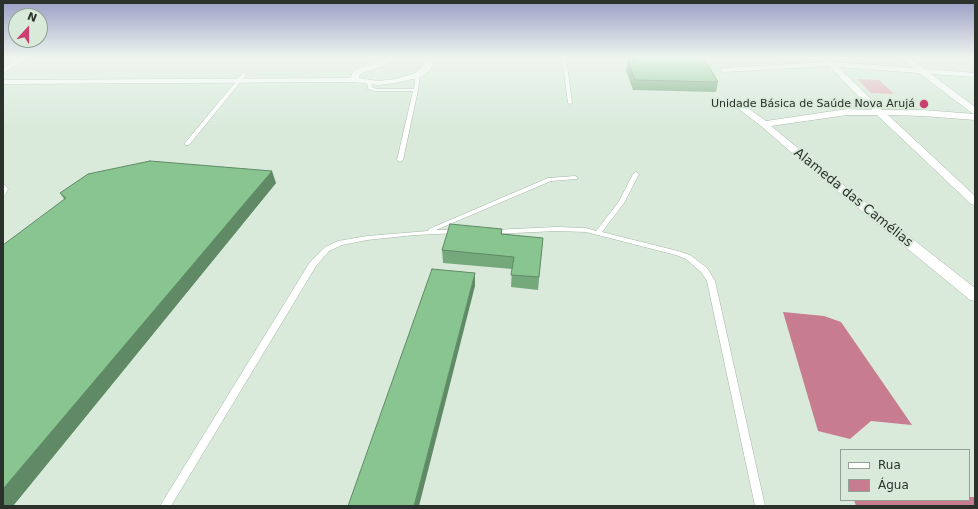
<!DOCTYPE html>
<meta charset="utf-8">
<style>
body{margin:0}
#map{position:relative;width:978px;height:509px;overflow:hidden;background:#d9eadb;font-family:"DejaVu Sans",sans-serif}
canvas{display:block}
.frame{position:absolute;inset:0;border:4px solid #2b312b;pointer-events:none}
.legend{position:absolute;left:840px;top:449px;width:130px;height:52px;box-sizing:border-box;background:#d9eadb;border:1px solid #93a095;margin:0;padding:5px 7px;list-style:none;font-size:12px;color:#2b312b}
.legend li{display:flex;align-items:center;gap:8px;height:20px}
.legend b{width:20px;border:1px solid #93a095}
.north{position:absolute;left:8px;top:8px;width:40px;height:40px;box-sizing:border-box;background:#d9eadb;border:1px solid #93a095;border-radius:50%;rotate:21deg;font-size:11px;font-weight:700;line-height:16px;text-align:center;color:#2b312b}
.north::after{content:'';display:block;margin:auto;width:14px;height:18px;background:#cb3f70;clip-path:polygon(50% 0,100% 100%,50% 72%,0 100%)}
</style>
<div id="map">
<canvas width="978" height="509"></canvas>
<div class="frame"></div>
<ul class="legend">
<li><b style="height:5px;background:#fff"></b>Rua</li>
<li><b style="height:11px;background:#c87c90"></b>Água</li>
</ul>
<div class="north">N</div>
</div>
<script>
const c = document.querySelector('canvas').getContext('2d');
c.lineJoin = 'round';
function paint(path, color) { c.fillStyle = color; c.fill(path, 'evenodd'); }
const toPath = rows => new Path2D(rows.map(r => 'M' + r).join(''));
function strokePath(path, color, width, dash) { c.strokeStyle = color; c.lineWidth = width; c.lineCap = dash ? 'butt' : 'round'; c.setLineDash(dash || []); c.stroke(path); }
function write(font, color, halo, rows, align = 'center') {
  c.font = font + ' "DejaVu Sans",sans-serif'; c.lineWidth = 4; c.setLineDash([]); c.textBaseline = 'middle'; c.strokeStyle = halo; c.fillStyle = color; for (const [text, x, y, turn = 0] of rows) {
    c.save(); c.translate(x, y); c.rotate((+turn || 0) * Math.PI / 180); c.textAlign = isNaN(turn) ? turn : align; if (halo) c.strokeText(text, 0, 0); c.fillText(text, 0, 0); c.restore();
  }
}
paint(toPath([
 [857,79,879,80,894,94,871,93]
]), '#e5b0bc');
paint(toPath([
 [783,312,824,316,841,322,912,425,871,421,850,439,818,431],
 [969,497,975,497,975,506,856,506,854,500,969,500]
]), '#c87c90');
const lane = toPath([
 [562,57,566,57,572,103,570,104,568,103,562,57],
 [243,73,247,74,189,145,185,145,185,143,243,73],
 [416,74,420,75,418,90,403,160,400,162,397,160,413,91,375,91,368,89,367,82,371,81,372,87,376,89,414,89,416,74],
 [3,75,5,75,7,76,3,78,3,75],
 [636,172,639,174,624,203,602,232,678,251,690,255,707,268,715,281,765,506,755,506,707,281,701,272,686,259,676,255,586,232,556,231,493,234,490,232,493,230,556,227,586,228,596,231,618,203,633,174,636,172],
 [575,176,577,177,577,179,551,181,436,230,457,230,459,231,460,232,459,233,415,235,367,240,342,245,329,251,316,266,171,506,160,506,310,262,325,247,338,241,367,236,428,231,429,229,548,178,575,176],
 [3,184,5,185,8,189,5,195,3,196,3,184]
]);
const street = toPath([
 [21,57,30,57,3,73,3,68,21,57],
 [388,57,397,57,391,63,360,74,359,78,378,81,396,79,415,73,425,64,417,57,425,57,433,64,430,70,421,77,396,83,378,85,354,82,3,84,3,80,351,78,353,71,388,57],
 [899,57,908,57,924,69,975,73,975,77,931,74,975,107,975,114,972,113,919,73,838,67,882,110,923,110,975,114,975,120,923,116,888,115,975,196,975,205,971,204,877,115,847,115,771,126,822,168,975,288,975,301,970,300,814,172,761,126,727,100,731,97,734,98,766,121,847,109,872,110,829,66,724,72,720,70,724,68,825,62,829,60,833,62,913,68,899,57]
]);
strokePath(lane, '#a5b4a6', 1);
strokePath(street, '#a5b4a6', 1);
paint(lane, '#fff');
paint(street, '#fff');
paint(toPath([
 [628,57,703,57,718,82,716,92,633,90,626,70,628,61,629,61],
 [276,183,13,506,3,506,64,199,60,193],
 [502,229,502,234,543,238,538,290,511,287,512,269,443,263,442,250]
]), '#75a97c');
paint(toPath([
 [272,171,276,183,13,506,3,506,3,489],
 [475,273,475,286,419,506,414,506]
]), '#5f8a65');
const building = toPath([
 [633,57,703,57,718,82,635,80,628,61,635,61,633,57],
 [150,161,272,171,3,489,3,245,66,198,60,193,88,174,150,161],
 [450,224,502,229,501,234,543,238,539,277,511,275,514,257,442,250,450,224],
 [432,269,475,273,414,506,348,506,432,269]
]);
paint(building, '#88c590');
strokePath(building, '#5f8a65', 1);
const sky = c.createLinearGradient(0, 0, 0, 128);
sky.addColorStop(0, '#9b9ec5');
sky.addColorStop(0.45, '#eef6ef');
sky.addColorStop(1, '#eef6ef00');
c.fillStyle = sky;
c.fillRect(0, 0, 978, 128);
for (const [x, y, r, color] of [
 [924,104,5,"#cb3f70"]
]) { const dot = new Path2D(); dot.arc(x, y, r, 0, 2 * Math.PI); c.fillStyle = color; c.fill(dot); strokePath(dot, '#d9eadb', 1.5); }
write('11px', '#2b312b', '#d9eadb', [
 ["Unidade Básica de Saúde Nova Arujá",915,104]
], 'right');
write('13px', '#2b312b', '#d9eadb', [
 ["Alameda das Camélias",853,198,39]
]);
</script>
